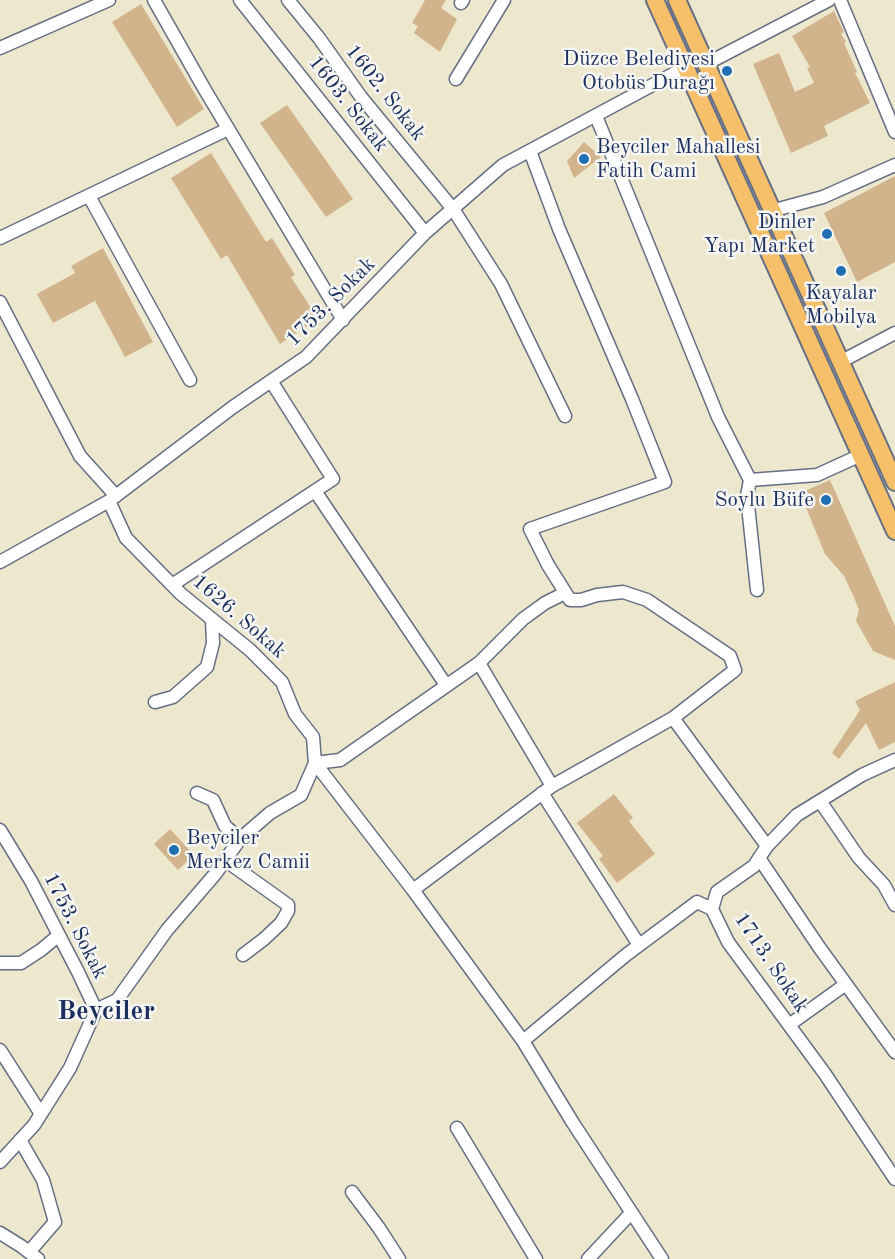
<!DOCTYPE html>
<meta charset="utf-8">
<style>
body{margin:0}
canvas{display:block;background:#ede7cd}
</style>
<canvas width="895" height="1259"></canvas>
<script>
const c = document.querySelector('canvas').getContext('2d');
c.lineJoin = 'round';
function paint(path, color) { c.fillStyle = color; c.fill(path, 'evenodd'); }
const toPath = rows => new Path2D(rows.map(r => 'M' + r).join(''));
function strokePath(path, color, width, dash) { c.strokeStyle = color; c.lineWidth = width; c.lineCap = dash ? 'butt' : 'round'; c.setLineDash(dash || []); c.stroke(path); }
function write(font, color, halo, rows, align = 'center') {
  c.font = font + ' "Old Standard TT",serif'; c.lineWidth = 5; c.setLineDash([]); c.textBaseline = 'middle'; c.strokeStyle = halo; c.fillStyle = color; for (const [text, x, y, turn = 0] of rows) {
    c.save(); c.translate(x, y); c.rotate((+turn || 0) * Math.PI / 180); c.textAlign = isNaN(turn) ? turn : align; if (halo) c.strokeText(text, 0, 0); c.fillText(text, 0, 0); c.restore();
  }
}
paint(toPath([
 [425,0,446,0,441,8,457,19,440,52,414,33,418,26,412,23],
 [141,4,204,109,177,127,112,22],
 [834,11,844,32,841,34,846,42,844,43,857,72,855,73,870,103,824,126,828,136,791,153,753,64,779,53,795,92,814,83,807,68,810,67,792,36],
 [287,105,353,199,326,217,260,123],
 [584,142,601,157,574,178,567,161],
 [211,153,266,242,272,238,295,275,291,277,318,319,280,344,227,255,221,259,171,178],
 [895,176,895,262,857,282,824,213],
 [103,248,153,342,125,357,95,301,53,323,37,294,75,273,71,266],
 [830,480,895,626,895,660,873,651,856,621,859,610,853,595,844,576,825,554,800,493],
 [895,682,895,742,879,750,866,723,839,759,832,753,860,710,855,701],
 [614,794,633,818,629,821,655,854,617,883,599,859,603,856,577,823],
 [170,829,194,855,178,870,154,844]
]), '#d2b48c');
const minor = toPath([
 [154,0,205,90,343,320],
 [240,0,425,233],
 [288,0,319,38,361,97,453,209,501,284,565,416],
 [840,0,895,132],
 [461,3,463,0],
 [0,48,109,0],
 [706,64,829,0],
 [456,79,504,0],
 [596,116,718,417,750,480,817,475,861,455],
 [89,196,190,380],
 [771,211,823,197,895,165],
 [0,238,228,129],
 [0,302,80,456,116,496],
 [840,362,895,333],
 [750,480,747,496,757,590],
 [315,491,446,685],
 [0,562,109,501,233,407,306,357,425,233,503,165,686,67],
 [172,585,333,479,271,381],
 [479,663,552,786],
 [155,702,173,697,207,667,213,643,212,620],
 [673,718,767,846],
 [895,760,862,775,797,815,767,846,754,866,717,892,712,909,728,942,825,1074,895,1179],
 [315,763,413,890,523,1041,573,1123,662,1259],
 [315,763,340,760,479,663,523,619,545,603,565,593],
 [197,793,213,800,225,826,240,839],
 [542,793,639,945],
 [820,801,859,858,884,885,895,905],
 [0,830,31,881,78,972,96,1010,70,1068,34,1125,0,1162],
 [759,858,819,947,895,1052],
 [225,860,288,905,288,911,281,923,264,939,243,955],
 [413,890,552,786,673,718,735,670,730,656,647,600,623,592,597,595,581,600,570,600,548,565,530,529,665,482,632,399,559,229,530,151],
 [0,963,21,963,41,950,59,935],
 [96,1010,117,1000,167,930,216,873,240,839,270,813,301,795,315,763,313,737,295,714,282,682,250,650,181,594,126,538,109,501],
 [789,1025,846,984],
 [523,1041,626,955,697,902,712,909],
 [0,1050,41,1114],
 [457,1128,536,1259],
 [20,1140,43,1180,55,1222,29,1252],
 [352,1192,379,1228,399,1259],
 [0,1233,21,1246,38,1259],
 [588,1259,631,1213]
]);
const major = toPath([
 [655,0,895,531],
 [677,0,895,482]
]);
strokePath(minor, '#646f85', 15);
strokePath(major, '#646f85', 20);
strokePath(minor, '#fff', 12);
strokePath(major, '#f6c06b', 16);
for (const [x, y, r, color] of [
 [727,71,6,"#1f6fb2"],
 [584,159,6,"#1f6fb2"],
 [827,234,6,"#1f6fb2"],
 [841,271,6,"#1f6fb2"],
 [826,500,6,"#1f6fb2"],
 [174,850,6,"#1f6fb2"]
]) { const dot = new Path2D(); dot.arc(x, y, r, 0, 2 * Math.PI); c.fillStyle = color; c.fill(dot); strokePath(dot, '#f6f6f2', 2); }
write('21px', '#1b2f5e', '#f6f6f2', [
 ["Düzce Belediyesi",715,59],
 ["Otobüs Durağı",715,83],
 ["Beyciler Mahallesi",596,147,"left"],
 ["Fatih Cami",596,171,"left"],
 ["Dinler",815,222],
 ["Yapı Market",815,246],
 ["Kayalar",841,293,"center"],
 ["Mobilya",841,317,"center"],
 ["Soylu Büfe",814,500],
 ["Beyciler",186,838,"left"],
 ["Merkez Camii",186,862,"left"]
], 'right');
write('21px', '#1b2f5e', '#f6f6f2', [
 ["1602. Sokak",385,93,52],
 ["1603. Sokak",348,104,52],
 ["1753. Sokak",331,302,-45],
 ["1626. Sokak",239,617,41],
 ["1753. Sokak",75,926,63],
 ["1713. Sokak",771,963,56]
]);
write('bold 27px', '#1b2f5e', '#f6f6f2', [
 ["Beyciler",106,1012]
]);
</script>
